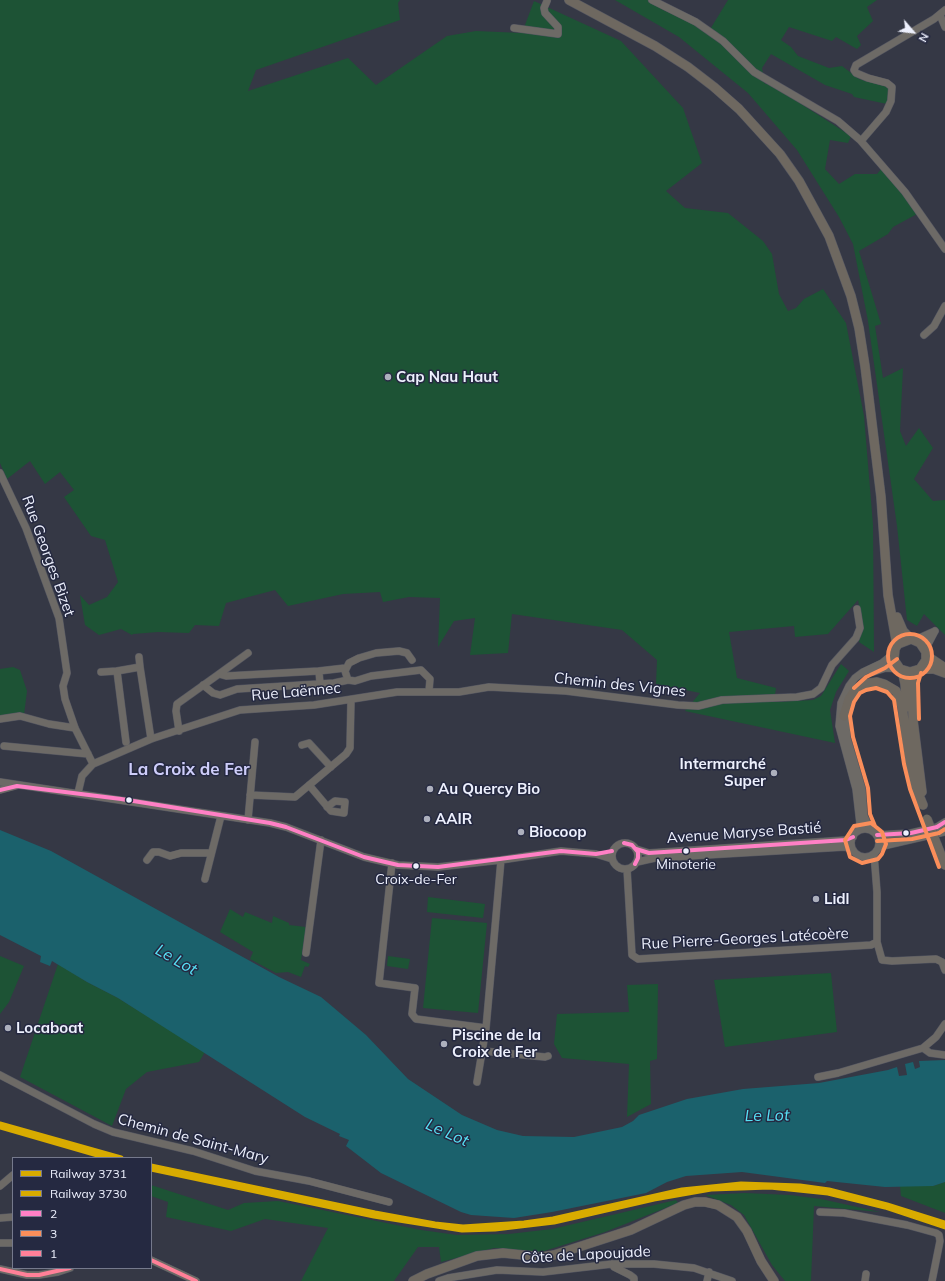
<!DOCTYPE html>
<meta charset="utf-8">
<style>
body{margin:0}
#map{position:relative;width:945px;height:1281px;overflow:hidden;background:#353845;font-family:Mulish,sans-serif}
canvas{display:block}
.legend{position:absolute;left:12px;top:1157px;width:140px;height:112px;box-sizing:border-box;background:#252941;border:1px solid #75798c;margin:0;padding:5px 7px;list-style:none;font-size:12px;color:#edf0fd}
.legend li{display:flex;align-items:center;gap:8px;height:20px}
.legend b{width:20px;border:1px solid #75798c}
.north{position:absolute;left:893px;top:12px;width:40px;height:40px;-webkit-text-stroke:3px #252941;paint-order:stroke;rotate:118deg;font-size:11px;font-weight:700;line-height:16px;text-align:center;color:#edf0fd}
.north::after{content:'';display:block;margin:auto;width:14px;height:18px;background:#edf0fd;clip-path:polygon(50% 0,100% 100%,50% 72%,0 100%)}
</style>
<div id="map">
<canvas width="945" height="1281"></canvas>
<ul class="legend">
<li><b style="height:5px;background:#d8ab00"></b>Railway 3731</li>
<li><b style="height:5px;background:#d8ab00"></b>Railway 3730</li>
<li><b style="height:5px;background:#ff80c5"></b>2</li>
<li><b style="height:5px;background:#fa8e5a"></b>3</li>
<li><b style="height:5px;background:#ff8098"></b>1</li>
</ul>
<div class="north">N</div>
</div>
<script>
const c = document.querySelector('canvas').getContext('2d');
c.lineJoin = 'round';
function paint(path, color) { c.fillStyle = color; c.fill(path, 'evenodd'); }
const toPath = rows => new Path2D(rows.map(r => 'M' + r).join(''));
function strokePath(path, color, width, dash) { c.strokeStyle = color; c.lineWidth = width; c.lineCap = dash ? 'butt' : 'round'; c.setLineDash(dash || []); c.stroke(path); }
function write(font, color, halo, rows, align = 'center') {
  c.font = font + ' Mulish,sans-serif'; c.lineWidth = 3; c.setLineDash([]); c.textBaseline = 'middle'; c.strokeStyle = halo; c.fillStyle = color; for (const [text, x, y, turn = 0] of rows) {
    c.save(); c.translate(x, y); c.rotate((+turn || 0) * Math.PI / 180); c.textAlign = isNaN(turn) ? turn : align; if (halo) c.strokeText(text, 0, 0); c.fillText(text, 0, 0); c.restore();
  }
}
paint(toPath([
 [0,0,400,0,398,3,400,20,256,70,248,91,348,58,376,85,447,36,476,31,522,33,534,1,621,41,683,108,702,163,666,191,685,208,728,213,763,241,772,254,779,294,788,311,796,308,804,299,823,289,846,323,864,416,873,525,874,652,859,642,863,625,858,600,828,634,795,637,794,626,729,632,737,678,776,688,774,702,813,700,821,696,841,664,849,671,836,692,830,710,835,743,685,711,700,693,656,684,657,660,622,630,512,614,508,653,470,655,475,618,454,621,438,647,440,598,409,597,383,602,380,592,343,594,288,606,275,590,226,603,219,626,195,625,189,633,158,632,133,634,132,635,121,629,99,635,85,625,80,595,89,605,107,597,118,582,105,540,91,536,64,497,74,490,60,472,45,484,30,461,7,479,0,463],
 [615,0,655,0,661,9,709,31,728,0,877,0,867,7,873,21,857,36,861,45,857,49,836,37,832,41,789,27,781,40,791,47,798,56,829,68,842,66,859,79,888,87,890,99,887,104,854,97,852,94,825,85,771,54,762,68,765,84,770,84,851,136,848,143,830,140,825,169,839,184,855,174,877,174,882,168,904,193,917,214,893,227,888,234,859,251,881,324,875,326,883,378,903,368,900,431,906,446,919,428,933,448,914,479,933,501,945,500,945,635,924,614,917,626,907,620,897,526,868,321,853,244,839,217,797,150,748,93,679,37],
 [13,667,20,670,27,691,24,715,0,716,0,669],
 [428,897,485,904,483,918,427,912],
 [230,909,243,917,245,912,272,923,273,916,289,923,289,925,306,927,301,960,310,964,308,967,305,966,301,977,288,972,276,973,250,959,253,952,220,932],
 [432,918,487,923,478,1013,423,1008],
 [0,956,24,966,9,1002,0,1014],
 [388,956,410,959,408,969,387,966],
 [58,964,87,982,118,998,205,1052,199,1062,147,1072,126,1089,112,1126,20,1077],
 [831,973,837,1032,725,1047,714,980],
 [658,984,657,1059,650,1061,651,1104,627,1117,629,1064,562,1058,554,1044,557,1014,629,1012,627,985],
 [945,1182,945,1213,901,1196,900,1186,933,1186],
 [151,1185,228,1210,244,1203,278,1201,421,1230,457,1235,509,1234,552,1229,676,1200,678,1203,605,1232,541,1252,494,1248,441,1262,439,1247,418,1247,394,1281,301,1281,328,1228,265,1219,231,1231,166,1217,168,1202,151,1196],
 [745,1193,790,1195,821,1199,880,1212,814,1206,811,1281,785,1281,772,1265,744,1215,731,1205,705,1195]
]), '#1d5335');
paint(toPath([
 [0,830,51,851,279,977,321,997,366,1035,408,1079,462,1115,497,1130,523,1136,574,1137,622,1127,633,1121,639,1115,687,1099,743,1089,819,1083,888,1070,897,1067,899,1076,907,1075,905,1064,913,1062,915,1069,920,1067,919,1061,945,1060,945,1182,933,1186,885,1187,827,1181,825,1183,742,1172,686,1176,667,1182,646,1193,552,1212,514,1218,471,1215,461,1212,381,1173,346,1146,349,1140,339,1136,340,1134,305,1117,118,998,87,982,52,961,50,966,40,962,41,956,0,935]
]), '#1b616c');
const minor = toPath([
 [652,0,696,22,723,41,754,72,838,121,860,140,905,192,945,249],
 [940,15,945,27],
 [514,28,558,34,558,27,545,13,544,8,547,1],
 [861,141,886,112,891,101,892,87,887,83,868,78,856,73,854,70,856,65,934,19,945,10],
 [924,335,934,326,945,306],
 [0,473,26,528,59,618,67,673,63,686,65,699,75,728,93,764],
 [915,640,935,631],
 [925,650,935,631],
 [139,657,140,667],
 [412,660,407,653,399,651,376,653,359,658,349,663,345,671,348,680,355,681,371,676,421,670,430,679,429,691],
 [319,671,345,668],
 [101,672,117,671],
 [873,672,886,668,900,669],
 [219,674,248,653],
 [203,685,213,693,220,695,237,689,334,683,348,680],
 [845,711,847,738,862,789,864,816,870,829],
 [0,719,20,716,49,724,75,728],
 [179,731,176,711,177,704,219,674,226,676,319,671,320,684],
 [126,742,117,671,140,667,151,739],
 [302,745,309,743,331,767],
 [4,746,88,754],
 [0,782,270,823,286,827,364,857,398,865,438,867,501,860,561,851,596,854,612,859],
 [309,785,331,811,344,813,345,802,335,801,327,807],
 [0,790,15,786],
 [78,793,82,776,93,764,151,739,240,710,314,705,397,692,459,692,489,687,566,691,678,705,698,706,722,700,797,697,813,694,821,688,832,665,856,638,860,628,857,609],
 [250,795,295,797,346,754,350,748,351,700],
 [248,820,255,742],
 '851 843a14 14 0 1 1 28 0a14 14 0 1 1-28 0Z',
 [858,831,860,824,856,789,839,726,841,703,849,686,855,678,863,672,882,663,893,654],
 [877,835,911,833,937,827,945,822],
 '612 856a13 13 0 1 1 26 0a13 13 0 1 1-26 0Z',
 [879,847,945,832],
 [636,849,649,853,846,840,853,837],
 [147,860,153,852,159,852,170,856,181,853,211,853],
 [637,862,655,858,845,847,853,850],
 [392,863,379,983,415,988,412,1014,416,1019,486,1028],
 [627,869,632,955,638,959,871,945,877,942,877,892,874,854],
 [205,879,221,816],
 [877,942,882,960,892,961,936,959,942,962,945,970],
 [306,953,321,840],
 [923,1048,930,1053,945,1055],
 [483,1051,545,1057,548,1056],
 [0,1075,94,1124,113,1132,193,1151,255,1171,309,1181,389,1202],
 [818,1077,838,1073,923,1048,936,1037,945,1024],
 [477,1082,486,1028,501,860],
 [0,1186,13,1175],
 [820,1212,844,1213,907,1225,936,1233,939,1235,940,1241,932,1281],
 [0,1218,13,1217],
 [0,1243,13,1243],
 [151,1260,196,1281],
 [612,1264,614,1267,630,1275,634,1278,634,1281],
 [0,1269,27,1275,39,1275,58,1272,70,1268],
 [439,1281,448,1278,497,1270,543,1272,612,1264,654,1264,694,1268,732,1281],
 [707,1281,709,1272],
 [865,1281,866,1274]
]);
const major = toPath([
 [569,0,655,46,688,67,714,87,739,109,780,154,799,181,829,236,851,296,859,328,865,366,881,497,888,595,896,640,895,649],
 [897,617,903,631,911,639],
 [926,654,926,660,920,669,910,672,900,669,894,660,895,649,898,644,911,639,920,643,930,658,945,668],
 [920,669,934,669,945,673],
 [902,670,905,684,907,707],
 [915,671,912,682,913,720,922,792],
 [844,716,849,699,856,689,864,684,877,682,884,684,896,691,902,706,910,763,916,788,923,805],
 [937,845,945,865],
 [413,1281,427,1274,477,1256,503,1253,542,1257,554,1255,631,1230,684,1205,695,1202,705,1202,718,1205,737,1217,747,1231,761,1261,774,1281]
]);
strokePath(minor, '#545661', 8);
strokePath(major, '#545661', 10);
strokePath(minor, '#6d6a66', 7);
strokePath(major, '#6e6860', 9);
const majorBridge = toPath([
 [927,819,937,845]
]);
strokePath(majorBridge, '#545661', 10, []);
strokePath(majorBridge, '#6e6860', 9);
strokePath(toPath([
 [0,790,17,786,121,799,270,823,286,827,364,857,398,865,438,867,561,851,596,854,612,851],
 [877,835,911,833,937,827,945,822],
 [624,843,632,845,638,852,638,858,635,864],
 [636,849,649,853,846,840,853,837]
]), '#ff80c5', 4);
strokePath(toPath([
 '888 656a22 22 0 1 1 44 0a22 22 0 1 1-44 0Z',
 [854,688,866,677,885,668,897,659],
 [919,719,918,683,921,673],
 [875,826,870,814,868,788,853,737,850,716,854,702,860,693,866,690,876,688,887,692,894,700,904,764,910,789,939,867],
 [881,831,871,823,854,826,845,840,850,857,862,863,878,859,882,854,886,844,882,832],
 [877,841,912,839,939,833,945,829]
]), '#fa8e5a', 4);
strokePath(toPath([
 [151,1260,196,1281],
 [0,1269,27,1275,39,1275,70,1268]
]), '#ff8098', 4);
strokePath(toPath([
 [0,1127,108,1158],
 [151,1169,374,1216,462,1230,495,1229,554,1222,654,1199,711,1189,770,1187,828,1193,885,1207,945,1227]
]), '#d8ab00', 5);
strokePath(toPath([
 [0,1124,121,1158],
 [151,1166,375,1213,435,1224,463,1227,524,1223,553,1219,682,1190,741,1184,800,1186,829,1190,887,1205,945,1223]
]), '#d8ab00', 5);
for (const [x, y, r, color] of [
 [388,377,4,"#adb0bd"],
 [774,773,4,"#adb0bd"],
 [430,789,4,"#adb0bd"],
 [129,800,3.5,"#edf0fd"],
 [427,819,4,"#adb0bd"],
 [521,832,4,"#adb0bd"],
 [906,833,3.5,"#edf0fd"],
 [686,851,3.5,"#edf0fd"],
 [416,866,3.5,"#edf0fd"],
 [816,899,4,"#adb0bd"],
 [8,1028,4,"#adb0bd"],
 [444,1044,4,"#adb0bd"]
]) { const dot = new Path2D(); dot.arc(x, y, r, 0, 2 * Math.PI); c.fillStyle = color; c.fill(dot); strokePath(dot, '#252941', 1.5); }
write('14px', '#edf0fd', '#252941', [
 ["Minoterie",686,865],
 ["Croix-de-Fer",416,880]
]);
write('bold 15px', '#edf0fd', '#252941', [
 ["Cap Nau Haut",396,377],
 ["Intermarché",766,764,"right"],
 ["Super",766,781,"right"],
 ["Au Quercy Bio",438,789],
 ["AAIR",435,819],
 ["Biocoop",529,832],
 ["Lidl",824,899],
 ["Locaboat",16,1028],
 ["Piscine de la",452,1035],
 ["Croix de Fer",452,1052]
], 'left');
write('15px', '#edf0fd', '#252941', [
 ["Rue Georges Bizet",48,556,70],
 ["Chemin des Vignes",620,685,6],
 ["Rue Laënnec",296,692,-5],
 ["Avenue Maryse Bastié",744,833,-4],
 ["Rue Pierre-Georges Latécoère",745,939,-3],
 ["Chemin de Saint-Mary",193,1139,15],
 ["Côte de Lapoujade",586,1255,-3]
]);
write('italic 16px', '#57e2f7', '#252941', [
 ["Le Lot",176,960,30],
 ["Le Lot",767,1116,-1],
 ["Le Lot",447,1133,24]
]);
write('bold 17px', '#cecdf9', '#252941', [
 ["La Croix de Fer",189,770]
]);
</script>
